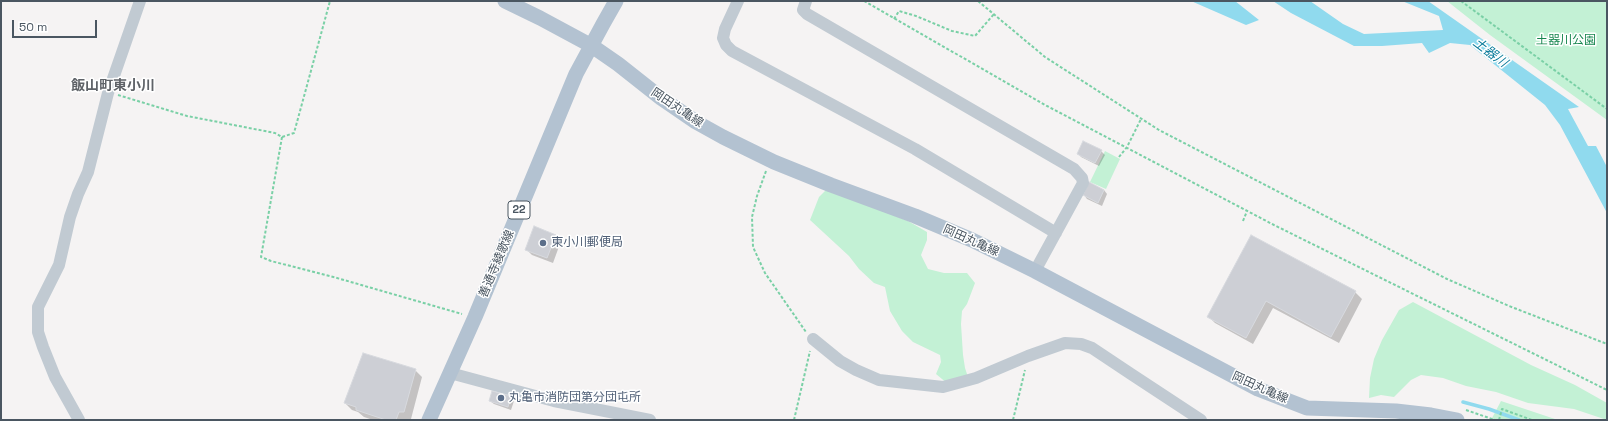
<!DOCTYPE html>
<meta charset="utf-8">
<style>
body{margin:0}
#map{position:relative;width:1608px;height:421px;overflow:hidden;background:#f5f3f3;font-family:"Space Grotesk",sans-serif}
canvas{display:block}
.frame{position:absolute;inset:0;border:2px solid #4a5661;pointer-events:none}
.scale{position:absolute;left:12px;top:20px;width:85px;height:18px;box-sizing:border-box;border:2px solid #4a5661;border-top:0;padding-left:5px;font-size:12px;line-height:14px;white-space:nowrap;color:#4a5661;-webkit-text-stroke:3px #fff;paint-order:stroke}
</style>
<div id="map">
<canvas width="1608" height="421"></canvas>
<div class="frame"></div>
<div class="scale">50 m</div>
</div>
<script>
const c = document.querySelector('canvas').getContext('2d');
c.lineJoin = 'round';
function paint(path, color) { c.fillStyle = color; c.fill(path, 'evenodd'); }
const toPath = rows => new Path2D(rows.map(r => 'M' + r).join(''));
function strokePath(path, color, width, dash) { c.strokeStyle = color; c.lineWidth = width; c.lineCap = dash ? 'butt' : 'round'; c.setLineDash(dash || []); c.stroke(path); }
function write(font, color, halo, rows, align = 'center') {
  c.font = font + ' "Space Grotesk","Noto Sans JP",sans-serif'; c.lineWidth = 3; c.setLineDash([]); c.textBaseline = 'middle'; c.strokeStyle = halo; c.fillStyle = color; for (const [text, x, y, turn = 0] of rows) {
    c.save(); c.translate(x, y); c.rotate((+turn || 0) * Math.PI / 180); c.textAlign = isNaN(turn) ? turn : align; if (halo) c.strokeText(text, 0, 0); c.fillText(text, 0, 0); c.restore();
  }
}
paint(toPath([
 [1447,1,1607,1,1607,120,1490,35],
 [1105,151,1120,159,1106,189,1090,182],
 [827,189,908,221,927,232,927,240,921,255,928,269,944,273,967,273,975,283,967,304,962,311,961,324,963,355,965,368,969,380,948,384,936,374,941,362,940,355,913,342,902,331,890,311,885,287,874,283,859,269,849,256,810,220,819,197],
 [1413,302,1531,365,1575,385,1607,403,1607,420,1574,409,1528,403,1496,392,1466,386,1443,378,1421,375,1411,380,1394,397,1381,395,1369,398,1370,378,1374,359,1382,340,1399,310],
 [1501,401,1558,420,1491,420]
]), '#c3f1d5');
paint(toPath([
 [1191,1,1235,1,1259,20,1246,25],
 [1273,1,1310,1,1343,24,1364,34,1443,30,1439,16,1402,1,1428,1,1579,107,1568,109,1588,146,1596,146,1607,167,1607,213,1560,125,1545,105,1470,45,1450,43,1429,53,1422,43,1382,46,1354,46,1291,13]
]), '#90daee');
paint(toPath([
 [1084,142,1101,151,1105,155,1099,166,1081,157,1078,153],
 [1089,183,1104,190,1107,194,1102,206,1087,199,1084,195],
 [556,236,561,241,553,263,532,255,526,249],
 [1251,236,1355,292,1362,299,1339,343,1273,308,1253,344,1215,323,1208,316],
 [415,370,422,377,411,419,373,420,364,417,358,412,352,410,345,403],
 [510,397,514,401,511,410,494,404,490,401]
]), '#0003');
strokePath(toPath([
 [1463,402,1489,409,1519,420]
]), '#90daee', 3.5);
const building = toPath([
 [1083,141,1102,150,1095,163,1077,154,1083,141],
 [1089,182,1104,190,1098,203,1083,195,1089,182],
 [534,226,556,235,547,258,525,250,534,226],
 [1251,235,1356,291,1331,337,1266,301,1246,338,1207,317,1251,235],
 [363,353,416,369,404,412,399,412,396,420,386,420,356,410,356,407,344,403,363,353],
 [492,391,511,396,508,407,489,401,492,391]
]);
paint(building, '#cdcfd5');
strokePath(building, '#d7d9de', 1);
strokePath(toPath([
 [864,1,1047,106,1274,225,1607,390],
 [978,1,1045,57,1159,130,1447,279,1509,306,1607,344],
 [1461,1,1607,109],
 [894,19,899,11,916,16,952,31,975,36,994,14],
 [118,95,187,116,275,133,282,137,294,133,330,1],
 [282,137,261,257,271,261,337,278,462,314],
 [1119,157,1127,147,1141,119],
 [766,171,757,196,752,217,753,247,765,273,806,332],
 [1243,221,1247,211],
 [1466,410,1495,420],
 [794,420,810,351],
 [1013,420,1025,370],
 [1499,420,1502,409,1532,420]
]), '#7ad0a6', 2, [3, 2]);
strokePath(toPath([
 [738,1,725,29,723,38,726,45,732,51,915,149,1056,233],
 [806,1,803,10,807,14,1074,169,1082,178,1083,183,1035,271],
 [813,339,840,361,856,370,879,380,943,387,976,378,1028,356,1065,343,1081,344,1092,348,1131,374,1201,420],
 [450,373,554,401,650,420],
 [79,420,55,377,43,347,38,332,38,307,59,265,70,217,78,194,88,172,108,93,140,1]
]), '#c1cad2', 12);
strokePath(toPath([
 [505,1,540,18,592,46,618,64,661,98,696,122,723,137,774,162,831,185,915,216,972,240,1035,271,1258,389,1307,408,1396,411,1431,415,1457,420],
 [429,420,475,317,576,74,603,24,616,1]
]), '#b3c2d1', 15);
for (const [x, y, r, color] of [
 [543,243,4,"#5c6f8a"],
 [501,398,4,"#5c6f8a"]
]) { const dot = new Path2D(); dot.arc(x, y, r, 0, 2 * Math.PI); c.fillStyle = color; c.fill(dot); strokePath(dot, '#fff', 1.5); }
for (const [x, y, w] of [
 [519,210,22]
]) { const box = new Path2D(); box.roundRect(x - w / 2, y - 9, w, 18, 3); c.fillStyle = '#fff'; c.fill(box); strokePath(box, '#4a5661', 1); }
write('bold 11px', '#4a5661', null, [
 ["22",519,210]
]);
write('12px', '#17864f', '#fff', [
 ["土器川公園",1566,41]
]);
write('12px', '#4a5661', '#fff', [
 ["岡田丸亀線",677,108,34],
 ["岡田丸亀線",971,241,24],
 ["善通寺綾歌線",497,264,-67],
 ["岡田丸亀線",1260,388,24]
]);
write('12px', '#4e5e75', '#fff', [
 ["東小川郵便局",551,243],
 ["丸亀市消防団第分団屯所",509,398]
], 'left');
write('italic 13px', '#0c7c9b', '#fff', [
 ["土器川",1490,53,37]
]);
write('bold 14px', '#5f6368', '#fff', [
 ["飯山町東小川",113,86]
]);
</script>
